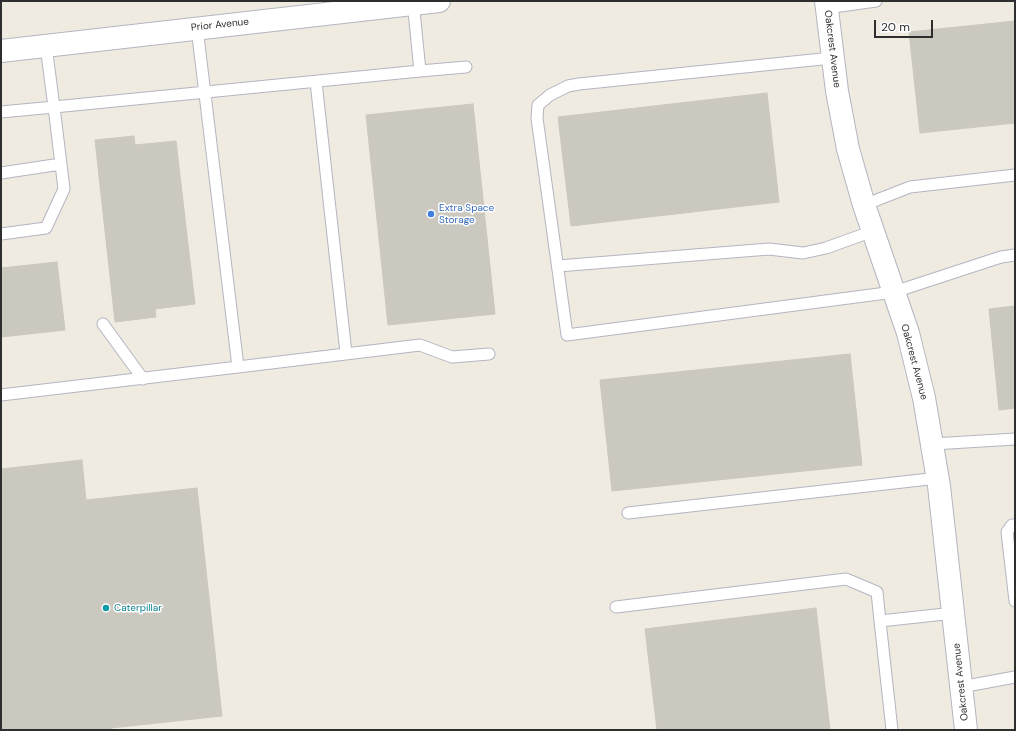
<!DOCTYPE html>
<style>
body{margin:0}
#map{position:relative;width:1016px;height:731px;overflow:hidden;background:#efebe1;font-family:"DM Sans",sans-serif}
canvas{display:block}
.frame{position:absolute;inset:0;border:2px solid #2e2e2e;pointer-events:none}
.scale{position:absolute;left:874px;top:20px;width:59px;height:18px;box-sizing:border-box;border:2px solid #2e2e2e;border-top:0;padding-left:5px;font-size:12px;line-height:14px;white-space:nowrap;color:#2e2e2e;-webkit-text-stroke:3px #fff;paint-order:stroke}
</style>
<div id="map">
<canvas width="1016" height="731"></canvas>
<div class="frame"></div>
<div class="scale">20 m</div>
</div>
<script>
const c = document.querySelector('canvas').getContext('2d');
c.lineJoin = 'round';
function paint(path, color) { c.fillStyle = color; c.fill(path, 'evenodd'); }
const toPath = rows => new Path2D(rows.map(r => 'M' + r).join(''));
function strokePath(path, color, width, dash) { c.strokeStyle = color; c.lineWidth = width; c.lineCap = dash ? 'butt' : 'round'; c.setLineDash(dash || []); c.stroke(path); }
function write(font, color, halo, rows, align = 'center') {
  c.font = font + ' "DM Sans",sans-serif'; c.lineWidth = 3; c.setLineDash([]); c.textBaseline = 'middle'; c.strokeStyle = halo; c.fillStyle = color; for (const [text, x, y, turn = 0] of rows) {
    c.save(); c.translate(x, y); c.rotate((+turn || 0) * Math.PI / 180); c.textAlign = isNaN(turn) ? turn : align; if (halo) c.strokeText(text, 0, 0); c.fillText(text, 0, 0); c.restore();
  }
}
const building = toPath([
 [1015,21,1015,123,920,133,909,32,1015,21],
 [767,93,779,202,571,226,558,117,767,93],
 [473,104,495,314,388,325,366,115,473,104],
 [134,136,135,145,176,141,195,304,155,309,156,317,115,322,95,140,134,136],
 [57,262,65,330,1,337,1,268,57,262],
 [1015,306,1015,408,999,410,989,309,1015,306],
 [850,354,862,465,612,491,600,380,850,354],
 [82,460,86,500,197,488,222,716,111,728,112,730,1,730,1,469,82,460],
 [816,608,830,730,657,730,645,629,816,608]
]);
paint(building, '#cbc9bf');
strokePath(building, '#cbc7ba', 1);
const service = toPath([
 [826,8,876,1],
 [46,46,54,107,420,71,413,1],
 [832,58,579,84,568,86,550,95,538,105,537,118,567,335,894,292,1001,257,1015,255],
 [420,71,466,67],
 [316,82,346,353],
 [1,112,54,107,64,189,46,228,1,234],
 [1,173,61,164],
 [864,205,910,187,1015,175],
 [558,266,769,249,803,253,826,248,873,231],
 [103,324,143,379],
 [238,367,420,345,452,357,489,354],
 [1,395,238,367,197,28],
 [933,444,1015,439],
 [628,513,938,478],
 [1015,525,1012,525,1007,532,1015,601],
 [616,607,846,579,877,592,880,621,954,613],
 [880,621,892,730],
 [961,687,1015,677]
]);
const tertiary = toPath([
 [826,1,837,91,848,149,864,205,908,333,924,398,939,486,966,730],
 [1,51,439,1]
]);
strokePath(service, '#b4b5c1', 13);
strokePath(tertiary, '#b4b5c1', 24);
strokePath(service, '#fff', 11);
strokePath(tertiary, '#fff', 22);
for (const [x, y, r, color] of [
 [431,214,4,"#3f7fe0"],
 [106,608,4,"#0f9aa8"]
]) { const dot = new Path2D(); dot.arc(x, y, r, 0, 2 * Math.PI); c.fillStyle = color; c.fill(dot); strokePath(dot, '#fff', 1.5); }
write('10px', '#2e2e2e', '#fff', [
 ["Prior Avenue",220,25,-6],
 ["Oakcrest Avenue",832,49,83],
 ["Oakcrest Avenue",914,362,75],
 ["Oakcrest Avenue",961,682,-96]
]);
write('10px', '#366cbe', '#fff', [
 ["Extra Space",439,208],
 ["Storage",439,220]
], 'left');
write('10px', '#0d838f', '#fff', [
 ["Caterpillar",114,608]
], 'left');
</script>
